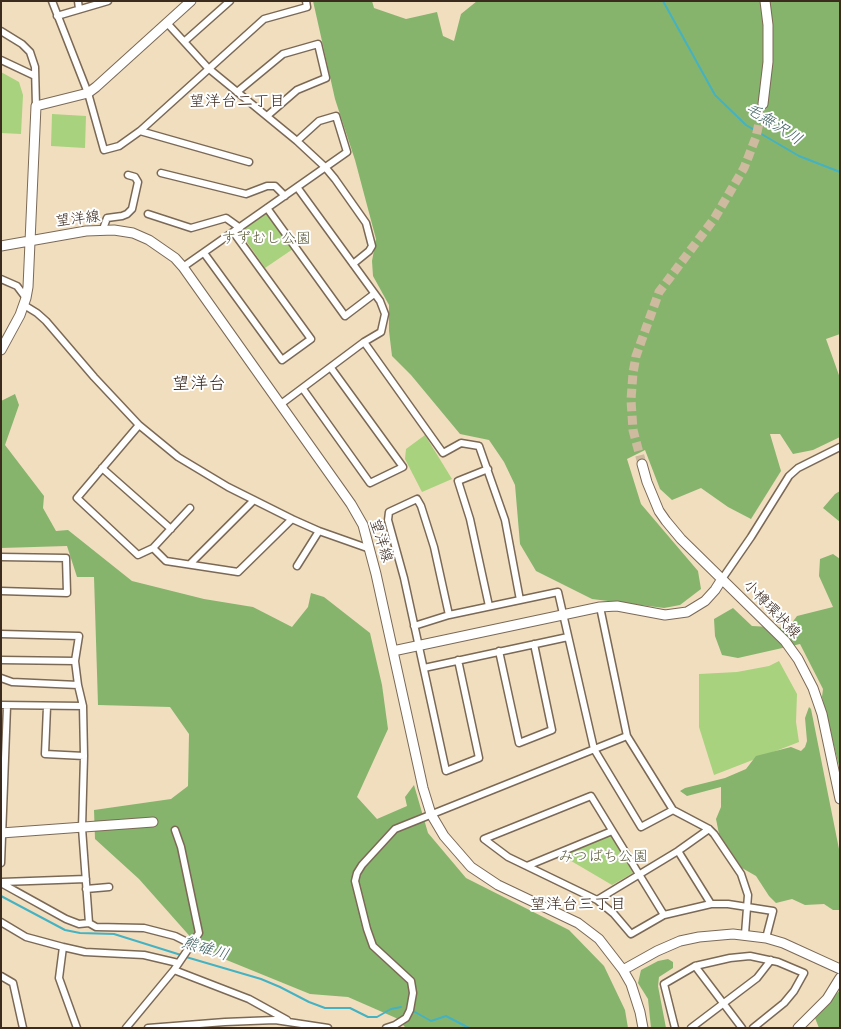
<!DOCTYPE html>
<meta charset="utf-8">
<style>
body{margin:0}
#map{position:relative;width:841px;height:1029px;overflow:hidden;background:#f1debf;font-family:"Architects Daughter",sans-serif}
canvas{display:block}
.frame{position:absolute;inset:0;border:2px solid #3b2a1e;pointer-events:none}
</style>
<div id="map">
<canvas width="841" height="1029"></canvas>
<div class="frame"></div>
</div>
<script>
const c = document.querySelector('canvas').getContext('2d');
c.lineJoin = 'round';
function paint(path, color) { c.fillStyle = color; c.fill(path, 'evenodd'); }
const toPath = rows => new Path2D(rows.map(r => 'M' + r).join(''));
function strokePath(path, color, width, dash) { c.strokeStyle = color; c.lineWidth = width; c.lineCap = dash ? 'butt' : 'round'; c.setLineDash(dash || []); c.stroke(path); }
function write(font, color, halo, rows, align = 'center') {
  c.font = font + ' "Architects Daughter","Klee One",sans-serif'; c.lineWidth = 4; c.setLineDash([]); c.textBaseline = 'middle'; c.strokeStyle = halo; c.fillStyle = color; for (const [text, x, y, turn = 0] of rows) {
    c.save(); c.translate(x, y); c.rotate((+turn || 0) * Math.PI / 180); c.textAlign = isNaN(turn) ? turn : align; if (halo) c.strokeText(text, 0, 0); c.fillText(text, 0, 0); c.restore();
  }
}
paint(toPath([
 [1,72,19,82,23,95,21,134,1,133],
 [52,114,86,116,85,148,51,146],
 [267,213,293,249,265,268,240,232],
 [425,435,452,479,422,492,405,459,406,449],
 [779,661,797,694,796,722,799,742,714,775,699,727,699,674,737,672,769,666],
 [611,835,633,873,612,885,561,855]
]), '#a8d27e');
paint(toPath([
 [313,1,372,1,374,8,406,19,437,12,443,36,454,41,461,14,477,1,840,1,840,334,826,339,840,378,840,437,813,450,793,454,780,434,770,434,781,471,751,519,728,507,701,488,672,500,660,489,645,450,627,459,641,504,698,571,701,589,680,605,664,608,592,599,536,571,520,544,515,485,504,462,489,440,460,434,411,375,392,356,389,331,389,305,373,276,372,261,376,239,355,160,335,99],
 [15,394,19,405,5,445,44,496,43,508,56,531,68,530,132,581,204,599,253,607,292,627,308,607,311,593,324,597,370,633,382,685,388,729,357,797,377,819,407,806,405,797,414,785,428,833,466,878,569,930,604,966,625,1010,628,1028,406,1028,396,1018,348,997,310,994,202,950,139,879,95,839,94,810,171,799,188,786,189,734,170,707,98,705,94,577,77,577,67,546,1,548,1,401],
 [840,491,840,522,823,508,835,494],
 [833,554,840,559,840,770,822,697,823,689,800,644,738,658,722,655,715,636,714,619,733,608,752,626,788,628,797,616,833,607,819,576,820,559],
 [809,707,811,709,839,849,840,910,833,910,824,904,805,905,792,899,776,903,769,896,756,876,742,868,719,834,716,819,721,807,721,787,687,796,680,791,685,788,725,778,746,769,756,756,791,747,801,751,805,747,807,741,805,718],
 [668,959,673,962,673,968,659,977,658,986,666,1028,651,1028,648,999,638,983,641,970,658,961],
 [840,990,840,1028,819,1028,815,1018]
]), '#86b46d');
strokePath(toPath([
 [663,1,715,95,746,125,799,156,840,172],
 [1,896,65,930,80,933,114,934,181,955],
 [186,957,261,979,280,987,309,1002,325,1008,350,1008,368,1017,377,1017,391,1009,401,1007],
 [415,1012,431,1021,446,1016,469,1028]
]), '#45b2c2', 2);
strokePath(toPath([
 [642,464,633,430,631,400,633,373,636,356,659,292,714,219,744,168,756,137,763,104]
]), '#cdba9f', 9, [9, 4.5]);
const street = toPath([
 [52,1,88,93,104,150,119,146,140,131,264,19,307,7,306,1],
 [78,1,79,9],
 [57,16,108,1],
 [167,23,208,68,297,141,325,167,335,179,366,223,372,246,369,251,353,264],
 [1,31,22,44,30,52,35,67,36,106],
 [185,41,230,1],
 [1,60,35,76],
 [237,92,283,54,318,44,326,78,297,90,267,116],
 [140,131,249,162],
 [161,173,246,194,267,186,275,186,285,196],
 [267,208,345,316,374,294],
 [148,214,191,228,226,218,240,228],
 [103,229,107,218,122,216,127,214,132,209,138,182,135,177,128,175],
 [204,253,282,360,311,339,234,233],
 [183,267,347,152,336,116,319,121,297,141],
 [1,279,17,286,26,298],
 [24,305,37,313,46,321,94,377,139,425,178,457,228,487,292,519,319,531,370,549],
 [364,342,443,453,461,443,479,446,505,520,520,600],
 [303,389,370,483,403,467,331,368],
 [281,404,364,342,381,332,385,314,380,301,297,187],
 [139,425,77,498,138,555,153,548,190,508],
 [102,468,171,529],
 [488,469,458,481,470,519,489,606],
 [153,548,166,561,238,572,292,519],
 [1,557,66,558,67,593,1,591],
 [191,563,254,500],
 [297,566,319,531],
 [722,579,751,537,789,476,798,468,840,447],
 [600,607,627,736,673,810,709,829,714,834,741,874,748,895,745,934],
 [449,615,434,547,421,506,417,499,389,512,388,520,404,578,446,771,479,758,458,660],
 [414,626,449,615,558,592,594,749,641,827,673,810],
 [1,634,79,636,75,661,78,685,83,706,84,756,82,828,89,923,96,927,144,928,175,936,193,945],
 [499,651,519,743,552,730,534,644],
 [1,660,75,661],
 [424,668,568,637],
 [1,678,12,682,78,685],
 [1,705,83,706],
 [47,707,45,754,84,756],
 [678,851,711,904],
 [1,863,7,706],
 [527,866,612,831],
 [2,882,86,879],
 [1,883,66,919,79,924,89,923],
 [86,889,109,887],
 [597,900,678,851,709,829],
 [664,915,591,796,484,839,508,857,597,900,614,914,631,934,664,915,711,904,728,904,773,911,766,938],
 [1,922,26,937,63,947,85,952,144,955,178,963],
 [63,947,59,978,77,1028],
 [695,966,742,1028],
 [174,970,249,999,287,1020],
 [1,976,13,983,23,1028],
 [126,1028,174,970,199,933,181,847,175,830],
 [148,1028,225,1022,275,1020,328,1028],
 [386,1028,395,1025,406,1018,410,1010,413,993,411,981,373,946,367,929,355,881,357,873,362,865,395,829,627,736],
 [675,1028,664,984,695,966,730,958,750,956,778,962,804,973,794,991,784,1003,753,1028],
 [691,1028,757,978,771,960]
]);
const secondary = toPath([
 [763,104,768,62,768,25,765,1],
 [1,246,86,231,114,230,133,233,149,240,175,258,183,267,351,504,363,525,376,574,423,788,431,814,444,836,471,867,498,885,578,923,599,939,623,970,631,984,640,1012,643,1028],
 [1,350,20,315,26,298,28,287,36,106,88,93,96,87,191,1],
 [642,464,647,482,659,511,666,521,681,539,785,641,798,659,813,688,822,714,840,799],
 [393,651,600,607,617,606,665,615,687,612,705,601,715,590,722,579],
 [1,833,153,822],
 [623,970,657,951,680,941,699,937,733,934,766,938,783,943,840,969],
 [798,1028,827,999,840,978]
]);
strokePath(street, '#7b6956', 9);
strokePath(secondary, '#7b6956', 11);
strokePath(street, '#fff', 6);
strokePath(secondary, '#fff', 9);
write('15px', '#3b2a1e', '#fff', [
 ["望洋線",78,220,-7],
 ["望洋線",380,541,72],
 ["小樽環状線",771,610,46]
]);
write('15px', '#5c5c3b', '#fff', [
 ["すずむし公園",266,240],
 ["みつばち公園",603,858]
]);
write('16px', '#3b2a1e', '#fff', [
 ["望洋台二丁目",237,103],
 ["望洋台三丁目",578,906]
]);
write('italic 16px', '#3f6060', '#fff', [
 ["毛無沢川",773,125,33],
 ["熊碓川",205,950,17]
]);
write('18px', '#3b2a1e', '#fff', [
 ["望洋台",199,385]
]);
</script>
